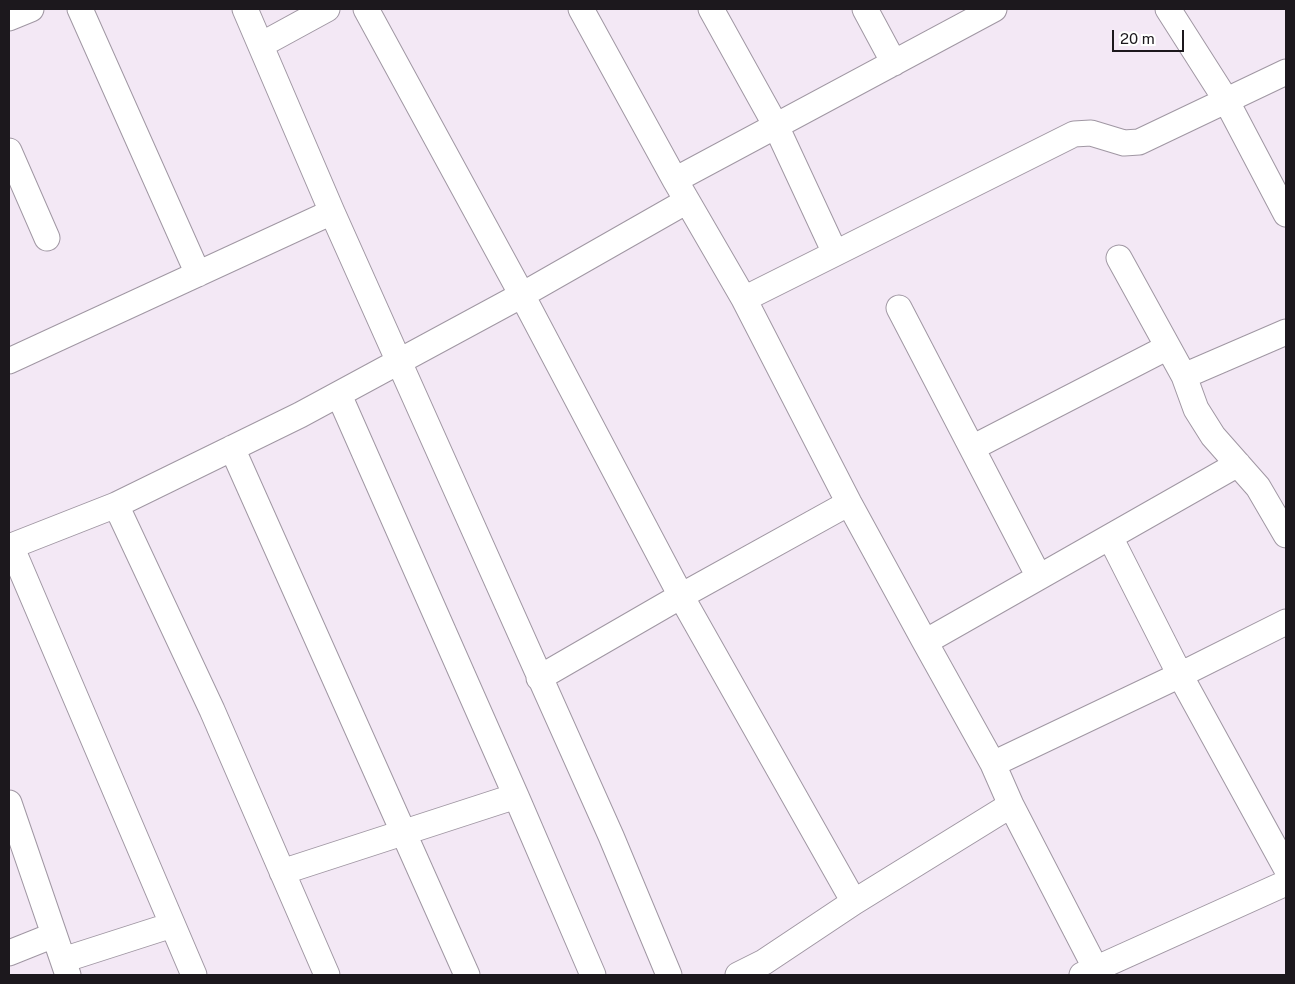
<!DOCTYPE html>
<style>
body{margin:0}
#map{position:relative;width:1295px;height:984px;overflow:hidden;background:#f3e8f5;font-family:"Public Sans",sans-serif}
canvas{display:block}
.frame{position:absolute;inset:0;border:10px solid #1c181d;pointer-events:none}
.scale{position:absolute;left:1112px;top:30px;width:72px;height:22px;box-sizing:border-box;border:2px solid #1c181d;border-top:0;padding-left:6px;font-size:15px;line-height:18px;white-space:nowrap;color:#1c181d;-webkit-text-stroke:4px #fff;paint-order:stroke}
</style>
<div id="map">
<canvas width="1295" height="984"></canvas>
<div class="frame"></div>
<div class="scale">20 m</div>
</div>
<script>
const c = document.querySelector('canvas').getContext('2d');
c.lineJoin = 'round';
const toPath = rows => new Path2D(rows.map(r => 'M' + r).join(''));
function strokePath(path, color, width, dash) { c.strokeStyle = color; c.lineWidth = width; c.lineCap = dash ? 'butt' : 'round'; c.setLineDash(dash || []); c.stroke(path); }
const street = toPath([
 [80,9,198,274],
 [245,9,332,212,611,836,669,975],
 [366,9,522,295,681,596,854,902],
 [581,9,675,180,744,299,849,503,925,642,993,764,1011,805,1099,975],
 [711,9,776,126,835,253],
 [865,9,894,63],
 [1168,9,1226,100,1286,214],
 [9,18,31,9],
 [261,45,327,9],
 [9,151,47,238],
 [675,180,994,9],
 [1119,258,1184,376,1196,409,1213,436,1258,487,1286,535],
 [744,299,1074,134,1091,133,1124,143,1139,142,1286,72],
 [899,308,1039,577],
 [9,361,332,212],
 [1184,376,1286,332],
 [339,395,516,796,593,975],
 [232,448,467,975],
 [972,448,1168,347],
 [116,505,212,710,327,975],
 [1110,537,1180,675,1286,868],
 [11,546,194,975],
 [9,547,116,505,300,415,522,295,687,201],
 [925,642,1238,464],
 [539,678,681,596,849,503],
 [993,764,1180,675,1286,622],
 [9,803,68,975],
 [282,872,516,796],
 [9,953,54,935],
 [63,960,172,925],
 [738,975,764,962,854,902,1011,805],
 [1082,975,1286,883]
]);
strokePath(street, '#a097a3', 27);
strokePath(street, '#fff', 25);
</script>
